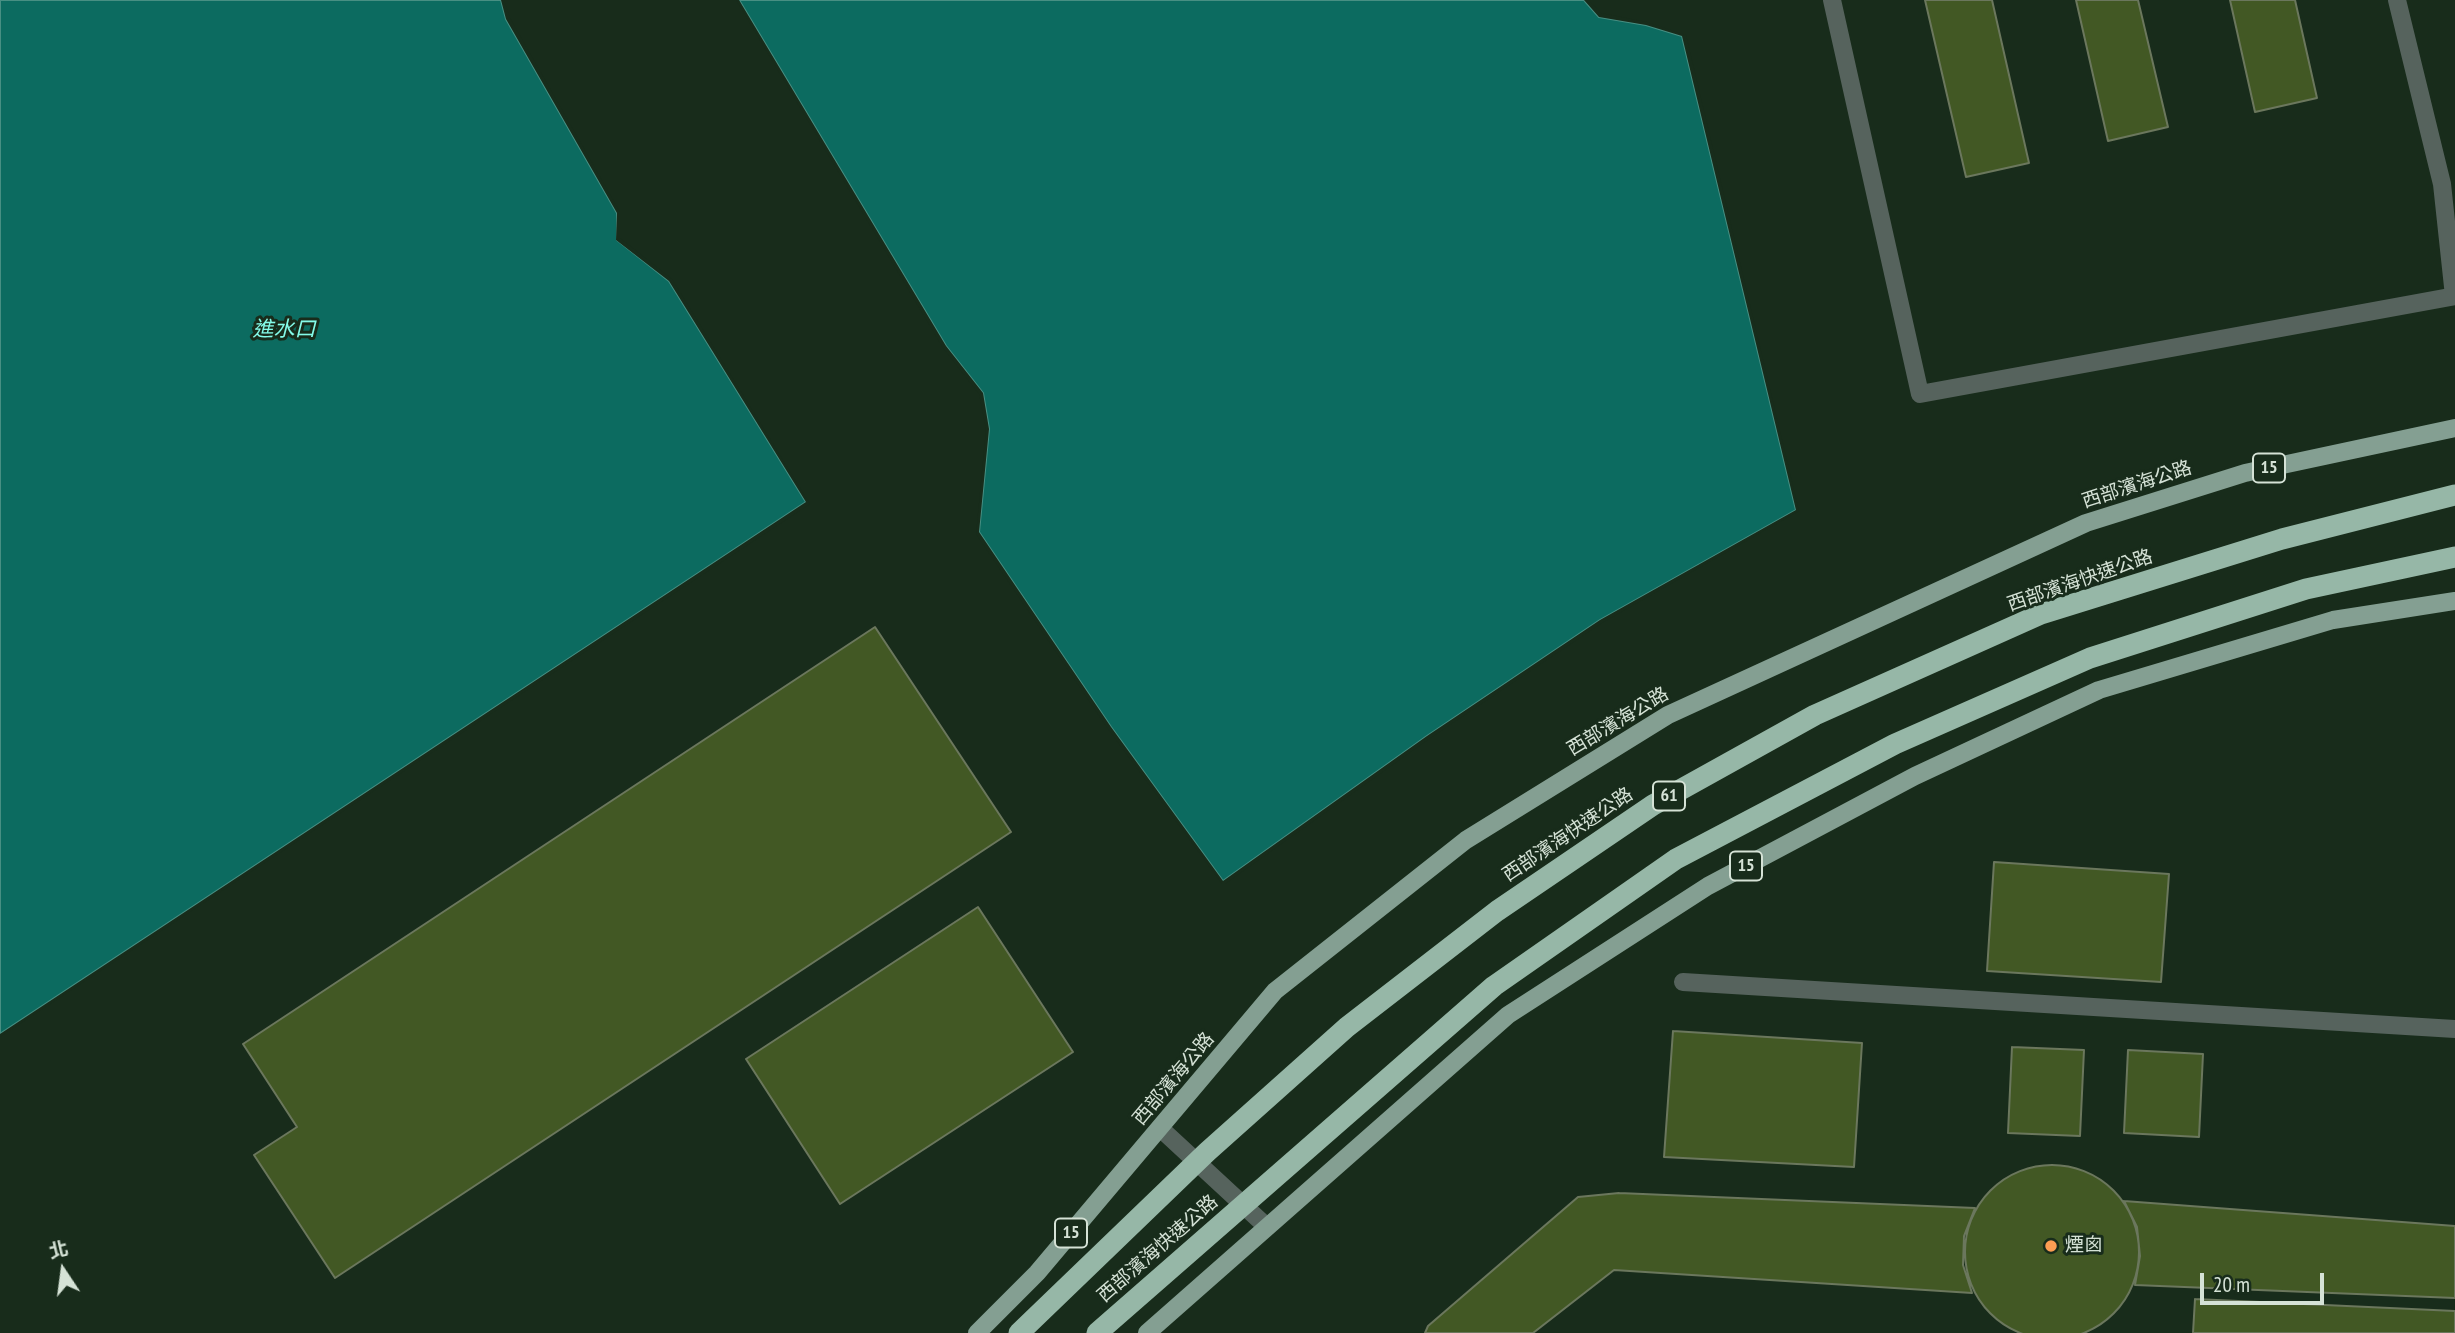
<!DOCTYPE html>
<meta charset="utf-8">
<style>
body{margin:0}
#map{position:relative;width:2455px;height:1333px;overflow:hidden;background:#182c1b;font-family:"PT Sans Narrow","Noto Sans TC",sans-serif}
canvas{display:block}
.north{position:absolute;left:28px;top:1235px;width:70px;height:70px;-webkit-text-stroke:5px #182c1b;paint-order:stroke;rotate:347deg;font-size:19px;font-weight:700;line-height:28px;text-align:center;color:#d5e2d6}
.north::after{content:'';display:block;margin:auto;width:24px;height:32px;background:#d5e2d6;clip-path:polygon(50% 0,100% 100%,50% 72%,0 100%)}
.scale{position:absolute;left:2200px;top:1273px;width:124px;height:32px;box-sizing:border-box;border:4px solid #d5e2d6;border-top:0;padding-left:9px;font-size:21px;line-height:24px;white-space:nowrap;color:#d5e2d6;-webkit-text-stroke:5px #182c1b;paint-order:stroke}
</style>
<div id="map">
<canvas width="2455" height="1333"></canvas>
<div class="north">北</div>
<div class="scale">20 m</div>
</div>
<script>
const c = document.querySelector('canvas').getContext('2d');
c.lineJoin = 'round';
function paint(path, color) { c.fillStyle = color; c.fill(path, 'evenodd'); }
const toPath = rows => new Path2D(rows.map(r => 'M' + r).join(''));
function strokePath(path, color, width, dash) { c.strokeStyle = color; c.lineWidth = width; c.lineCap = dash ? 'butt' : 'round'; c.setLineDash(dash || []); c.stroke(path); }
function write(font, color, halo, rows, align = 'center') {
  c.font = font + ' "PT Sans Narrow","Noto Sans TC",sans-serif'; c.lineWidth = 6; c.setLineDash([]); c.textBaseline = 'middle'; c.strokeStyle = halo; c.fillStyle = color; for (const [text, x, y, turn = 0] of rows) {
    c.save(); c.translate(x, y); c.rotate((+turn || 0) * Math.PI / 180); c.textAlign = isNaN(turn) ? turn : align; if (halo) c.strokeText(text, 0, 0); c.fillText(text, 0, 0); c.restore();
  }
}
const water = toPath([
 [0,0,501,0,506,19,617,213,617,240,669,281,806,502,0,1034,0,0],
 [739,0,1584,0,1599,17,1646,25,1682,36,1796,510,1600,620,1427,736,1223,881,1111,727,979,532,989,429,983,393,946,346,739,0]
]);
paint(water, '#0c6b60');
strokePath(water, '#488f83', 2);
paint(toPath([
 [501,0,504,0,510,18,620,212,620,238,672,279,810,504,0,1037,0,1034,806,502,669,281,616,240,617,213,506,19],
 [736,0,739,0,946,346,983,393,989,429,979,532,1111,727,1223,881,1427,736,1600,620,1796,510,1682,36,1646,25,1599,17,1584,0,1589,0,1601,13,1647,22,1686,35,1799,511,1602,623,1429,739,1225,884,1222,884,1108,729,976,534,986,429,979,394,943,348]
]), '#182c1b');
const building = toPath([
 [1925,0,1992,0,2029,163,1966,177,1925,0],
 [2076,0,2138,0,2168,127,2108,141,2076,0],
 [2230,0,2295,0,2317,98,2255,112,2230,0],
 [875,627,1011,832,335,1278,254,1155,297,1127,243,1044,875,627],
 [1994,862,2169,874,2161,982,1987,971,1994,862],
 [978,907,1073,1052,840,1204,746,1059,978,907],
 [1673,1031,1862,1043,1854,1167,1664,1157,1673,1031],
 [2012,1047,2084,1050,2080,1136,2008,1133,2012,1047],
 [2128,1050,2203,1054,2199,1137,2124,1133,2128,1050],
 '1965 1252a87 87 0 1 1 174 0a87 87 0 1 1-174 0Z',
 [1619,1193,1975,1208,1964,1236,1963,1265,1972,1293,1614,1270,1533,1333,1425,1333,1428,1326,1578,1197,1619,1193],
 [2124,1201,2455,1226,2455,1298,2135,1285,2140,1256,2137,1227,2124,1201],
 [2195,1299,2455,1311,2455,1333,2193,1333,2195,1299]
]);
paint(building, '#425824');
strokePath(building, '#6b775d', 2);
strokePath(toPath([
 [1832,0,1920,394,2455,296],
 [2397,0,2442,184,2454,296],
 [1683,982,2455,1029],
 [1160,1128,1267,1227]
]), '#56635d', 18);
strokePath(toPath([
 [977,1333,1037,1273,1275,991,1466,840,1668,715,2086,523,2245,473,2455,428],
 [1147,1333,1508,1015,1708,886,1915,776,2099,690,2333,620,2455,601]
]), '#849f92', 18);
strokePath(toPath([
 [1019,1333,1207,1152,1347,1027,1497,911,1653,805,1815,715,2041,614,2282,539,2455,495],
 [1097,1333,1494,986,1676,859,1895,744,2090,658,2306,589,2455,557]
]), '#96b7a7', 21);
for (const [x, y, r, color] of [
 [2051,1246,7,"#fc9d53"]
]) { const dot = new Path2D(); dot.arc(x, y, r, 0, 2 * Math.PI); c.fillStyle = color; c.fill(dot); strokePath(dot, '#182c1b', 2.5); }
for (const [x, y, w] of [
 [2269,468,32],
 [1669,796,32],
 [1746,866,32],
 [1071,1233,32]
]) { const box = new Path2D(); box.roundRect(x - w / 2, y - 14.5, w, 29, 5); c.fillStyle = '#182c1b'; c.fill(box); strokePath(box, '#d5e2d6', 2); }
write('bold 18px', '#d5e2d6', null, [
 ["15",2269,468],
 ["61",1669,796],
 ["15",1746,866],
 ["15",1071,1233]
]);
write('19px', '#d5e2d6', '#182c1b', [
 ["西部濱海公路",2137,485,-18],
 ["西部濱海快速公路",2080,581,-19],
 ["西部濱海公路",1618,722,-31],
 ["西部濱海快速公路",1568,835,-34],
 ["西部濱海公路",1174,1079,-50],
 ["西部濱海快速公路",1158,1249,-41]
]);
write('19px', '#d5e2d6', '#182c1b', [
 ["煙囪",2065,1246]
], 'left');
write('italic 21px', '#84fbe9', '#182c1b', [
 ["進水口",284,330]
]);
</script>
